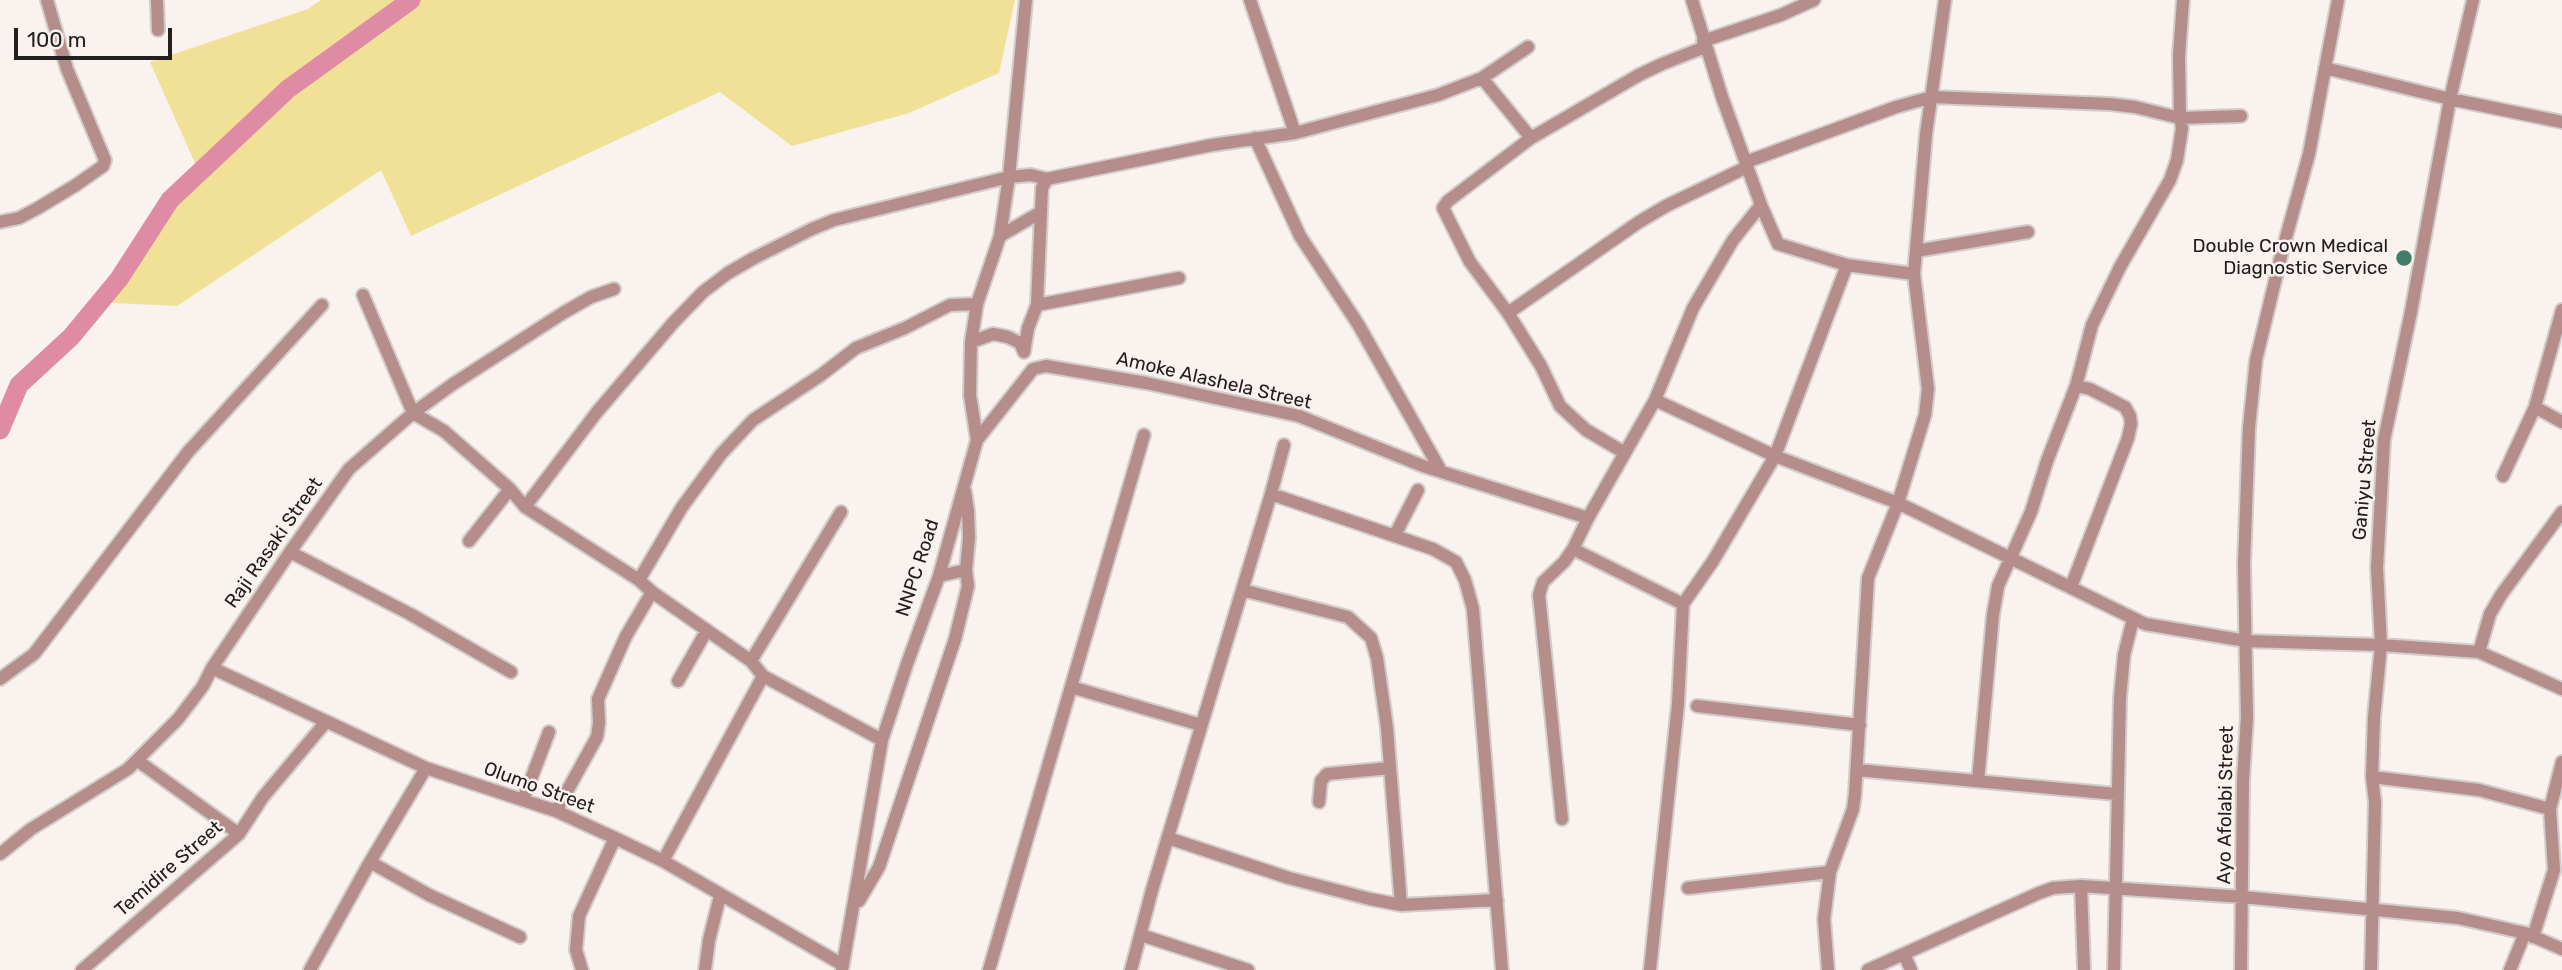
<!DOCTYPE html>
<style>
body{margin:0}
#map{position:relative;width:2562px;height:970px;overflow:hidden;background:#f9f2ef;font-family:Rubik,sans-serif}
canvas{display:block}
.scale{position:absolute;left:14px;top:28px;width:158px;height:32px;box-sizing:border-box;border:4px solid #22201f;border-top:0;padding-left:9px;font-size:21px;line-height:24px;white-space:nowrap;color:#22201f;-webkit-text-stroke:5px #f9f2ef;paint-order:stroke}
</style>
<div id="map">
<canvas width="2562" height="970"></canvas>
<div class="scale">100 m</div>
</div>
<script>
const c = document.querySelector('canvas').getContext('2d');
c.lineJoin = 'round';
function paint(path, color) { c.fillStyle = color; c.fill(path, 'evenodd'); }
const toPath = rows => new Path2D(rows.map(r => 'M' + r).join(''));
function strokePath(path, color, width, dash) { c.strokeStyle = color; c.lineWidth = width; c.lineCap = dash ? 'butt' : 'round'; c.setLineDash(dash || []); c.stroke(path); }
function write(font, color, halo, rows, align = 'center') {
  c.font = font + ' Rubik,sans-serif'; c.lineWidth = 5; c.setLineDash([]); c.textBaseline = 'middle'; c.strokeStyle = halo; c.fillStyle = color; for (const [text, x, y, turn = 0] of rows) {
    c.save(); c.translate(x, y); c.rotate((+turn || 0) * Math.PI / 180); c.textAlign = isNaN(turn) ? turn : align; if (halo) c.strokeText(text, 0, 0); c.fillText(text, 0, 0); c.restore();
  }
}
paint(toPath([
 [321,0,1015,0,999,73,909,113,792,146,720,92,411,236,381,170,177,306,94,302,199,172,150,62,308,9]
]), '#f1e196');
strokePath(toPath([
 [0,430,19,385,71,337,119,279,170,200,288,89,411,0]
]), '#df8ba6', 19);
const minor = toPath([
 [157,0,158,30],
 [1250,0,1295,133],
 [1692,0,1722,97,1761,205,1778,244,1847,265,1914,274],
 [1703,41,1781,15,1814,0],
 [2325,68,2450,99,2562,122],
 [1482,78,1531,138],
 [1255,138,1300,236,1358,324,1441,471],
 [1746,162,1896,107,1932,97,2110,104,2135,107,2180,118,2241,116],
 [0,222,19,218,38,208,76,185,103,166,105,160,67,69,47,0],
 [1000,236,1041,212],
 [1916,251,2028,232],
 [363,295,413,413,444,431,510,489,525,507,639,580,652,592,751,661,763,676,882,740],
 [1037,305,1179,278],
 [1508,313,1639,222,1666,206,1747,167],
 [971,342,993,334,1008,337,1020,343,1024,352],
 [1024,352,1028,328,1037,305,1042,188,1047,179],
 [1655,400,1775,456,1898,503,2145,624,2246,641,2381,645,2479,652,2562,689],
 [2535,407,2562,422],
 [977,440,1033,369,1046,366,1146,383,1299,416,1423,466,1588,518],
 [1625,453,1586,430,1560,406,1541,366,1508,313,1470,262,1443,208,1448,201,1531,138,1639,75,1662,64,1705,47],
 [2503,476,2535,407,2562,310],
 [1271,494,1433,549,1456,562,1465,580,1473,609,1502,970],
 [525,507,597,412,673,323,703,292,728,273,754,258,812,229,834,220,1009,177,1031,175,1047,179,1212,145,1295,133,1438,95,1482,78,1528,47],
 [1395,535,1418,490],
 [469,541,510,489],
 [1573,549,1683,604],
 [290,552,410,614,511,672],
 [939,576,966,570],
 [639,580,682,507,721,454,753,420,821,375,856,348,905,328,950,305,977,304],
 [2071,587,2128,438,2131,424,2130,416,2125,407,2090,389,2076,386],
 [1242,590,1348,617,1371,638,1377,658,1387,728,1401,905],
 [2479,652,2490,614,2501,595,2562,512],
 [751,661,841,512],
 [212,668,426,768,556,811,615,838,663,861,843,965],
 [0,679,34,654,188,452,322,305],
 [678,681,707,630],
 [1071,687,1201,725],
 [1697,706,1860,725],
 [138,761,239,834],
 [1857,770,2116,794],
 [2372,777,2479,790,2550,809],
 [1978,781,1993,615,1998,586,2031,512,2047,461,2076,386,2092,325,2120,267,2170,180,2177,160,2182,128,2180,118,2179,56,2183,0],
 [523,800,549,732],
 [1319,802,1321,781,1327,774,1390,768],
 [556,811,597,737,599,723,598,699,626,636,652,592],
 [1562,819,1539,595,1543,582,1564,562,1573,549,1588,518,1655,400,1693,308,1733,240,1761,205],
 [1168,838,1289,878,1370,899,1401,905,1497,900],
 [0,854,31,829,128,769,178,719,203,686,212,668,290,552,349,469,413,413,453,384,563,313,591,297,614,289],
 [663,861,763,676],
 [370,862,429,895,520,937],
 [2081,886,2084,970],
 [1688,888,1830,872],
 [859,901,879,867,955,639,968,586,966,570,969,538,968,511,965,491],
 [1141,935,1248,970],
 [2533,937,2554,870,2550,809,2562,762],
 [1904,954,1911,970],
 [82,970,239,834,263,797,325,723],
 [310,970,370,862,426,768],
 [582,970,576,950,579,916,615,838],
 [705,970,709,940,720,896],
 [842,970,882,740,907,664,939,576,977,440,970,395,971,342,977,304,1000,236,1009,177,1026,0],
 [989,970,1144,435],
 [1131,970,1152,890,1271,494,1284,445],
 [1650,970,1678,704,1683,604,1713,561,1775,456,1847,265],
 [1828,970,1824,919,1830,872,1853,809,1855,794,1868,578,1898,503,1925,415,1928,389,1914,274,1926,134,1945,0],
 [1868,970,2039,893,2053,888,2081,886,2243,897,2458,918,2525,933,2562,949],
 [2114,970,2120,698,2124,655,2133,619],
 [2241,970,2243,780,2247,717,2244,564,2249,428,2256,360,2282,252,2309,154,2338,0],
 [2371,970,2375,802,2372,777,2374,717,2381,645,2377,568,2384,440,2411,312,2450,99,2473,0],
 [2510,970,2525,933]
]);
strokePath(minor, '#d2ccca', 16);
strokePath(minor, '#b58e8b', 12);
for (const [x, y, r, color] of [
 [2404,258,9,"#407e6b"]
]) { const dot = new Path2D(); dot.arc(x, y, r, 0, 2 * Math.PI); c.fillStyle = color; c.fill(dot); strokePath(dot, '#f9f2ef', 2.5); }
write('19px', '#22201f', '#f9f2ef', [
 ["Double Crown Medical",2388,247],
 ["Diagnostic Service",2388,269]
], 'right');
write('19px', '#22201f', '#f9f2ef', [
 ["Amoke Alashela Street",1214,381,13],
 ["Ganiyu Street",2365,480,-85],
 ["Raji Rasaki Street",274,543,-55],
 ["NNPC Road",918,568,-72],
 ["Olumo Street",539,788,20],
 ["Ayo Afolabi Street",2226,805,-89],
 ["Temidire Street",169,869,-41]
]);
</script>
